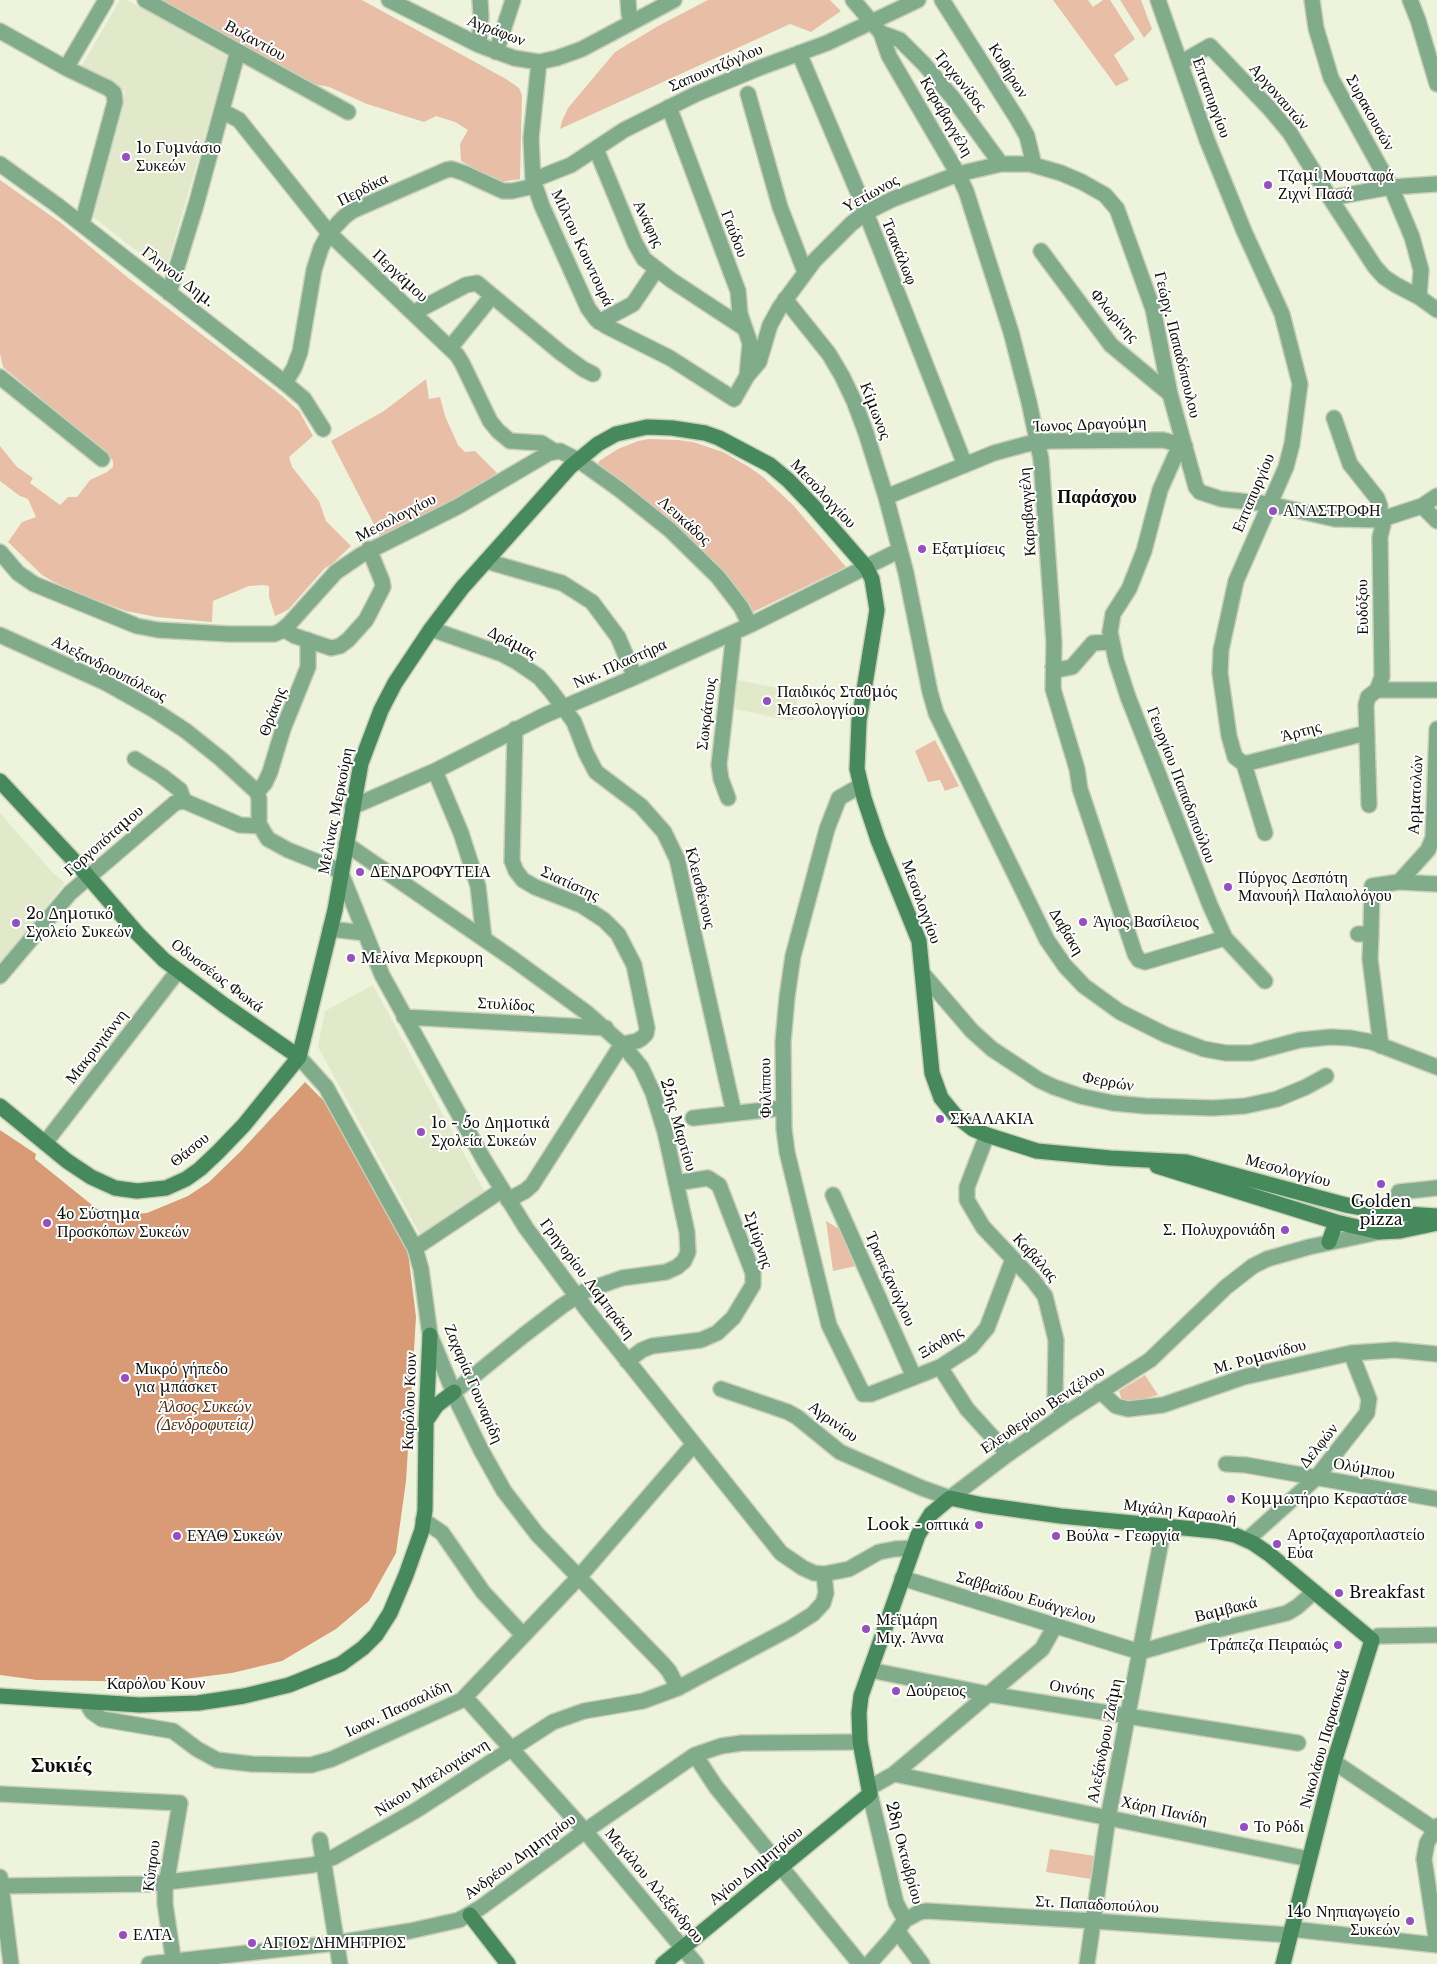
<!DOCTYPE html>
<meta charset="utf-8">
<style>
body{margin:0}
canvas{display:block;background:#eef4dc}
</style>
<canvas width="1437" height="1964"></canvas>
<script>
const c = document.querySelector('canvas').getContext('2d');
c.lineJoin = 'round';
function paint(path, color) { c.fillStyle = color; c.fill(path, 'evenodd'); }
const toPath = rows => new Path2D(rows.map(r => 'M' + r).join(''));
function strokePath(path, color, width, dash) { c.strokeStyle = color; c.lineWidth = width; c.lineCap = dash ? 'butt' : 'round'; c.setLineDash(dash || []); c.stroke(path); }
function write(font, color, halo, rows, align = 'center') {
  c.font = font + ' "Libre Baskerville",serif'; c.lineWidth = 4; c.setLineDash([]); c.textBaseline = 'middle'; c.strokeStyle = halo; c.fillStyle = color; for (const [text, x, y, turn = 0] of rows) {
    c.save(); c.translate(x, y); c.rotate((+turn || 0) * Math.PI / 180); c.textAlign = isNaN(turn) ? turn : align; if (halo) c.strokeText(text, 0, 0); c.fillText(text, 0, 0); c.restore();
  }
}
paint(toPath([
 [120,0,127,0,228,57,165,273,92,216,125,91,81,67],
 [737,680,799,692,793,721,735,709],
 [0,813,54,874,65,883,0,964],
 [373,985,484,1191,420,1234,318,1047,325,1011]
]), '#e1e9ca');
paint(toPath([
 [162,0,362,0,506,79,519,88,522,95,520,179,500,182,461,161,460,144,468,130,455,122,436,116,424,122,367,104,329,87,309,83,289,74,255,52],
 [708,0,830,0,841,11,811,32,790,24,560,129,562,121,568,108,615,52,658,26],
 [1053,0,1088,0,1093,7,1103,0,1110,0,1135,39,1114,55,1129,80,1116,86],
 [1120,0,1141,0,1152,29,1144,38],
 [0,180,61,223,132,281,282,396,299,411,313,436,289,457,292,467,319,501,326,521,351,546,333,563,324,569,289,609,282,613,275,616,269,597,269,586,263,585,249,586,213,601,212,622,157,617,126,611,88,597,56,583,42,575,8,542,22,522,36,517,28,499,20,496,0,481,0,446,17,467,33,478,30,483,60,505,68,497,77,497,90,480,107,472,113,467,113,461,108,454,3,367,0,354],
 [426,379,429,399,440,397,445,416,458,445,465,452,475,451,499,475,460,498,381,538,331,441,384,411],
 [649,439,678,440,693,442,723,452,749,467,763,477,793,505,846,567,753,612,726,576,694,542,659,511,598,466,599,461,618,449,638,441],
 [935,740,959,786,945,791,940,780,928,782,915,751],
 [826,1221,849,1235,856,1266,833,1271],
 [1145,1375,1158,1395,1123,1404,1119,1391],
 [1050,1849,1095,1856,1091,1879,1046,1872]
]), '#e9bea6');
paint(toPath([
 [305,1082,326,1103,342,1128,383,1201,408,1252,416,1317,406,1481,396,1553,369,1601,336,1629,282,1661,232,1673,161,1682,37,1680,0,1675,0,1130,36,1154,35,1159,97,1209,108,1213,124,1215,147,1213,188,1196,209,1182,240,1152]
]), '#d99b76');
const street = toPath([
 [145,0,348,112],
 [389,0,479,45,514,58,539,62,557,58,582,49,674,0],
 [628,0,629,14,632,22],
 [853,0,881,33,889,56,958,174,966,191,1011,332,1029,402,1041,459,1054,643,1053,689,1077,769,1080,789,1135,954,1139,960,1145,962,1225,938],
 [942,0,1018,120,1027,136,1034,165],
 [1158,0,1207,140,1244,231,1282,314,1300,384,1292,444,1286,467,1236,581,1221,650,1220,673,1229,736,1235,757,1244,764,1265,833],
 [1312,0,1316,28,1331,78,1391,187,1412,237,1421,270,1419,297],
 [1410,0,1418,20,1437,84],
 [0,31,66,68,108,88,114,93,115,102,82,224],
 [881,33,900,40,924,64,952,97,1001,164],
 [479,45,481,16,480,0],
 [496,52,513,0],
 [799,53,857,190,965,465],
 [539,62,531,138,533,180,542,206,588,308,596,319,606,326,670,358,734,399,747,376,759,362,770,325,780,307,814,261,851,224,865,213,893,199,958,174,1001,164,1030,164,1061,173,1082,182,1105,195,1117,209,1153,309,1170,394,1196,487,1200,492,1221,499,1269,504,1335,519,1379,520,1422,506,1437,496],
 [1180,63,1210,46,1270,109,1290,133,1330,198,1375,267,1384,277,1396,285,1419,297,1437,310],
 [66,68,106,0],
 [748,94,780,207,805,272],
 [669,107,738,291,740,314,750,343,747,376],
 [222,111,239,120,329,233,457,355,462,363,490,421,498,431,510,441,541,443,554,451],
 [596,149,635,243,644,259,671,280,744,328],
 [0,164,57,205,285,383,304,399,323,429],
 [533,180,571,165,624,130,696,94,759,68,827,43,918,0],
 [1330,198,1391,187,1437,184],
 [1041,251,1111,345,1170,394],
 [169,293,196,205,238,51],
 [785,299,829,354,842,376,854,401,866,433,886,497,906,573,930,692,936,713,1047,940,1065,966,1084,986,1120,1012,1166,1035,1204,1049,1226,1053,1251,1053,1300,1040,1331,1037,1350,1038,1372,1042,1437,1067],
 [413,313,466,285,477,283,561,353,583,369,593,374],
 [599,322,633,304,656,270],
 [450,348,492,296],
 [0,377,102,459],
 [285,383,294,368,300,352,314,270,321,248,329,233,344,217,352,211,446,170,452,169,464,173,503,191,512,191,535,186],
 [1334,418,1350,464,1377,498,1380,506,1379,520,1383,525,1380,537,1382,677,1377,690,1368,697,1366,705,1369,805],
 [1185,446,1176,454,1160,490,1144,551,1129,589,1113,614,1110,632,1116,660,1128,697,1210,905,1225,938,1265,981],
 [886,497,994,453,1027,444,1050,441,1163,440,1185,446],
 [1422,506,1437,521],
 [0,552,18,573,34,584,137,626,158,630,229,634,274,634,281,631,290,623,336,572,361,555,457,507,549,453,560,451,578,460,620,490,670,530,718,577,741,607,750,625],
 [486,561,562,583,592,602,618,637,635,677],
 [283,629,295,636,331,648,340,646,348,640,366,620,383,587,382,581,369,549],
 [431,629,502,654,517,662,539,677,551,691,574,722,586,753,596,772,641,806,664,832,677,859,734,1113],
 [0,635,106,683,154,710,186,731,221,759,257,792,259,799,259,824,268,839,288,850,333,868,341,873,382,975,484,1160,526,1228,587,1310,781,1553,803,1568,814,1573,824,1574,849,1569,879,1552,895,1549,913,1548],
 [1053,667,1062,669,1072,667,1093,643,1112,642],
 [1377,690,1437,690],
 [135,759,162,776,180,790,184,801],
 [1244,764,1366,733],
 [435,771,461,833,478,886,484,939],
 [860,786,839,798,827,829,793,956,787,997,783,1042,784,1129,787,1152,829,1325,863,1394,871,1394,925,1373,940,1367,971,1347,987,1328,1013,1259],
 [257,792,265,783,270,772,283,729,308,667,308,640],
 [728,798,721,779,719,765,734,632],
 [352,807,435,771,543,716,635,677,750,625,900,550],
 [346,844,513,959,587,1013,622,1044,641,1067,653,1093,665,1132,687,1232,688,1252,684,1261,677,1267,666,1272,622,1278,585,1291,562,1306,524,1335,454,1392],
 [1399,882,1428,850,1433,838,1437,729],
 [330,929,365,933],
 [1358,934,1371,934,1372,886,1399,882,1437,884],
 [1371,934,1370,959,1381,1046],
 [923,974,972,1031,992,1049,1039,1080,1054,1087,1080,1096,1113,1103,1145,1106,1213,1108,1245,1106,1277,1099,1306,1087,1326,1076],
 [0,976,70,893,175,803,184,801,240,825,260,826],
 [404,1017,606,1028],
 [299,1057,326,1087,415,1248,421,1269,430,1335,458,1403,481,1450,504,1491,537,1534,663,1664,669,1671,678,1688],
 [693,1118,783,1108],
 [987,1135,967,1187,967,1200,983,1227,1033,1280,1045,1296,1056,1340,1055,1398,1064,1415],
 [45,1143,178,971],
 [833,1195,914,1377],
 [508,1200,525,1191,532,1185,622,1044,637,1041,642,1038,646,1034,647,1028,634,965,618,934,604,920,581,905,535,887,523,880,516,871,512,861,515,729],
 [1391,1213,1399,1192,1437,1188],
 [415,1248,502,1190],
 [627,1361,642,1350,652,1346,701,1340,717,1333,733,1318,753,1285,753,1273,719,1185,708,1178,676,1183],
 [940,1367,967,1409,1008,1454],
 [721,1389,788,1412,797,1417,840,1452,922,1488,950,1498,1008,1454,1064,1415,1150,1360,1226,1287,1253,1266,1267,1259,1309,1247,1379,1232],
 [1100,1391,1116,1406,1128,1409,1163,1405,1244,1377,1351,1353,1395,1350,1437,1354],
 [1226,1464,1246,1465,1437,1499],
 [423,1520,442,1533,483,1592,523,1635],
 [1247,1540,1316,1478,1367,1413,1369,1399,1351,1353],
 [902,1578,1140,1652,1216,1630,1287,1613,1297,1607,1314,1592],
 [1372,1640,1378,1636,1437,1635],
 [870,1670,988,1694,1298,1743],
 [465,1697,585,1831,696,1964],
 [86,1702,92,1712,102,1719,173,1731,197,1749,217,1760,252,1764,298,1765,311,1765,332,1759,462,1700,579,1577,694,1444],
 [695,1755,716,1787,860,1964],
 [1334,1762,1437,1831],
 [894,1774,1309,1859],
 [869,1788,894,1774,1042,1649,1055,1626],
 [0,1794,180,1803,165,1891,165,1904,174,1964],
 [870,1794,896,1903,905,1920],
 [1437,1826,1427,1843,1424,1859,1437,1944],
 [320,1840,340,1964],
 [0,1877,11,1964],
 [0,1886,150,1884,313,1865,334,1857,415,1811,553,1722,584,1711,643,1701,678,1688,791,1628,813,1614,823,1603,826,1593,824,1574],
 [1291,1929,1437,1945],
 [898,1932,922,1964],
 [149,1964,337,1943,410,1931,459,1920,480,1908,585,1831,695,1755,721,1746,742,1743,860,1742],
 [869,1964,893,1937,905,1920,920,1912,927,1911,1094,1921,1289,1935],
 [1087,1964,1108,1818,1164,1526]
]);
const secondary = toPath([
 [0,781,79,866,137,933,164,960,224,1005,299,1057],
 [0,1106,67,1161,91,1177,115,1188,137,1191,166,1188,186,1179,200,1169,218,1152,244,1125,299,1057,335,910,361,763,381,710,395,683,431,629,462,588,570,467,598,444,616,434,647,427,672,428,705,433,719,438,770,465,788,480,812,505,866,567,872,579,877,610,859,721,857,769,864,798,878,840,919,941,932,1073,941,1098,955,1115,973,1129,987,1135,1037,1151,1110,1158,1186,1162,1346,1205,1391,1213,1437,1216],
 [1157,1166,1336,1222,1379,1232,1400,1231,1437,1223],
 [1329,1242,1336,1222],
 [426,1421,437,1405,454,1392],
 [0,1696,140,1705,198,1703,244,1696,289,1685,341,1664,363,1648,376,1635,390,1613,406,1575,422,1530,425,1510,426,1423,430,1335],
 [470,1915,508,1964],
 [663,1964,870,1794,860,1742,859,1713,861,1696,918,1535,931,1514,950,1498,983,1505,1061,1516,1215,1531,1235,1535,1253,1543,1269,1554,1372,1640,1334,1762,1283,1964]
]);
strokePath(street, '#cacfba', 18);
strokePath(secondary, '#cacfba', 18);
strokePath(street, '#81ac8c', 15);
strokePath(secondary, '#468a5b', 15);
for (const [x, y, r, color] of [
 [126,157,5,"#964ec0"],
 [1268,185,5,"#964ec0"],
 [1273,511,5,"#964ec0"],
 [922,549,5,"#964ec0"],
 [767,701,5,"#964ec0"],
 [360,872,5,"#964ec0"],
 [1228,887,5,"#964ec0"],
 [1083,922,5,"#964ec0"],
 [16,923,5,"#964ec0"],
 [351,958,5,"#964ec0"],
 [940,1119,5,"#964ec0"],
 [421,1132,5,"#964ec0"],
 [1381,1184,5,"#964ec0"],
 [47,1223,5,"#964ec0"],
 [1285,1230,5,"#964ec0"],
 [125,1378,5,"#964ec0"],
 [1231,1499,5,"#964ec0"],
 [979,1525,5,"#964ec0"],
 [177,1536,5,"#964ec0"],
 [1056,1536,5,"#964ec0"],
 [1277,1544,5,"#964ec0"],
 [1339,1593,5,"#964ec0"],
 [866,1629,5,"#964ec0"],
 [1338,1645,5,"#964ec0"],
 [896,1691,5,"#964ec0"],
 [1244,1827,5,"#964ec0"],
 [1410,1921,5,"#964ec0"],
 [123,1935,5,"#964ec0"],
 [252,1943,5,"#964ec0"]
]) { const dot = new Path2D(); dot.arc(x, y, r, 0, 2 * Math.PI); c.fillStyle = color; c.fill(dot); strokePath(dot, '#fff', 2); }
write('16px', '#0d0e07', '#fff', [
 ["Αγράφων",496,31,21],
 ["Βυζαντίου",255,41,29],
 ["Σαπουντζόγλου",716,68,-23],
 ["Κυθήρων",1008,71,58],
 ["Τριχωνίδος",960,81,51],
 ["Αργοναυτών",1279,97,49],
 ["Επταπυργίου",1211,98,70],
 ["Συρακουσών",1370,113,61],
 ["Καραβαγγέλη",946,117,60],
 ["Περδίκα",363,190,-27],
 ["Υετίωνος",871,194,-29],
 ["Ανάφης",648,224,64],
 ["Γαύδου",734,234,69],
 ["Μίλτου Κουντουρά",582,248,65],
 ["Τσακάλωφ",899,252,68],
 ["Περγάμου",400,276,43],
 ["Γληνού Δημ.",178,277,38],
 ["Φλωρίνης",1114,316,49],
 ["Γεώργ. Παπαδόπουλου",1177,345,76],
 ["Κίμωνος",875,411,69],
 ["Ίωνος Δραγούμη",1090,425,-2],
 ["Επταπυργίου",1254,493,-67],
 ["Μεσολογγίου",823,494,47],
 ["Καραβαγγέλη",1028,512,-94],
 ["Μεσολογγίου",396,518,-27],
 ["Λευκάδος",684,521,42],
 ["Ευδόξου",1363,607,-91],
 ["Δράμας",512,643,27],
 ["Νικ. Πλαστήρα",620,664,-24],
 ["Αλεξανδρουπόλεως",109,669,27],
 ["Θράκης",273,712,-69],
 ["Σωκράτους",707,714,-83],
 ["Άρτης",1301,732,-15],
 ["Γεωργίου Παπαδοπούλου",1181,785,69],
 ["Αρματολών",1416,795,-87],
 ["Μελίνας Μερκούρη",336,811,-79],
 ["Γοργοπόταμου",104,841,-41],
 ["Σιατίστης",570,884,25],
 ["Κλεισθένους",700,888,76],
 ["Μεσολογγίου",921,902,70],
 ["Δαβάκη",1066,932,59],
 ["Οδυσσέως Φωκά",217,976,37],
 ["Στυλίδος",506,1005,3],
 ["Μακρυγιάννη",97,1047,-52],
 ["Φερρών",1108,1082,10],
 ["Φιλίππου",766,1088,-91],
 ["25ης Μαρτίου",678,1125,74],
 ["Θάσου",190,1150,-39],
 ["Μεσολογγίου",1288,1171,15],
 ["Σμύρνης",758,1240,71],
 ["Καβάλας",1035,1258,48],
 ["Γρηγορίου Λαμπράκη",587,1279,53],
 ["Τραπεζανόγλου",890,1279,66],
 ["Ξάνθης",941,1343,-30],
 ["Μ. Ρομανίδου",1260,1357,-15],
 ["Ζαχαρία Γουναρίδη",473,1384,67],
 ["Καρόλου Κουν",410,1401,-88],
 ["Ελευθερίου Βενιζέλου",1043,1410,-34],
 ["Αγρινίου",833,1422,36],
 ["Δελφών",1319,1446,-51],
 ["Ολύμπου",1364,1469,10],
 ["Μιχάλη Καραολή",1180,1512,7],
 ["Σαββαϊδου Ευάγγελου",1026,1598,17],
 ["Βαμβακά",1226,1610,-14],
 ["Καρόλου Κουν",156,1684],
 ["Οινόης",1072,1689,9],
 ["Ιωαν. Πασσαλίδη",398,1709,-25],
 ["Νικολάου Παρασκευά",1325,1739,-74],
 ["Αλεξάνδρου Ζαΐμη",1105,1741,-79],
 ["Νίκου Μπελογιάννη",432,1778,-32],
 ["Χάρη Πανίδη",1164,1811,12],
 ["28η Οκτωβρίου",904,1853,75],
 ["Ανδρέου Δημητρίου",520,1857,-36],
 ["Κύπρου",152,1866,-83],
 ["Αγίου Δημητρίου",756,1866,-39],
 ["Μεγάλου Αλεξάνδρου",654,1886,50],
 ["Στ. Παπαδοπούλου",1097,1905,3]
]);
write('16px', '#0d0e07', '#fff', [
 ["1ο Γυμνάσιο",136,148],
 ["Συκεών",136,166],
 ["Τζαμί Μουσταφά",1278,176],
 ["Ζιχνί Πασά",1278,194],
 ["ΑΝΑΣΤΡΟΦΗ",1283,511],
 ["Εξατμίσεις",932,549],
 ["Παιδικός Σταθμός",777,692],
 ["Μεσολογγίου",777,710],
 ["ΔΕΝΔΡΟΦΥΤΕΙΑ",370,872],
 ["Πύργος Δεσπότη",1238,878],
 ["Μανουήλ Παλαιολόγου",1238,896],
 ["2ο Δημοτικό",26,914],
 ["Σχολείο Συκεών",26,932],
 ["Άγιος Βασίλειος",1093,922],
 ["Μελίνα Μερκουρη",361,958],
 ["ΣΚΑΛΑΚΙΑ",950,1119],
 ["1ο - 5ο Δημοτικά",431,1123],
 ["Σχολεία Συκεών",431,1141],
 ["Golden",1381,1202,"center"],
 ["pizza",1381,1220,"center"],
 ["4ο Σύστημα",57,1214],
 ["Προσκόπων Συκεών",57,1232],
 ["Σ. Πολυχρονιάδη",1275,1230,"right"],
 ["Μικρό γήπεδο",135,1369],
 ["για μπάσκετ",135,1387],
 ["Κομμωτήριο Κεραστάσε",1241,1499],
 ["Look - οπτικά",969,1525,"right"],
 ["Αρτοζαχαροπλαστείο",1287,1535],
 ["Εύα",1287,1553],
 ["ΕΥΑΘ Συκεών",187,1536],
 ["Βούλα - Γεωργία",1066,1536],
 ["Breakfast",1349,1593],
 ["Μεϊμάρη",876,1620],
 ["Μιχ. Άννα",876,1638],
 ["Τράπεζα Πειραιώς",1328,1645,"right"],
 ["Δούρειος",906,1691],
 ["Το Ρόδι",1254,1827],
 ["14ο Νηπιαγωγείο",1400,1912,"right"],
 ["Συκεών",1400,1930,"right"],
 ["ΕΛΤΑ",133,1935],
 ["ΑΓΙΟΣ ΔΗΜΗΤΡΙΟΣ",262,1943]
], 'left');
write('italic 16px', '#532b0f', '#fff', [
 ["Άλσος Συκεών",205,1407],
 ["(Δενδροφυτεία)",205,1425]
]);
write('bold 18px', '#0d0e07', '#fff', [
 ["Παράσχου",1097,498]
]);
write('bold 21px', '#0d0e07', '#fff', [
 ["Συκιές",61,1766]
]);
</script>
